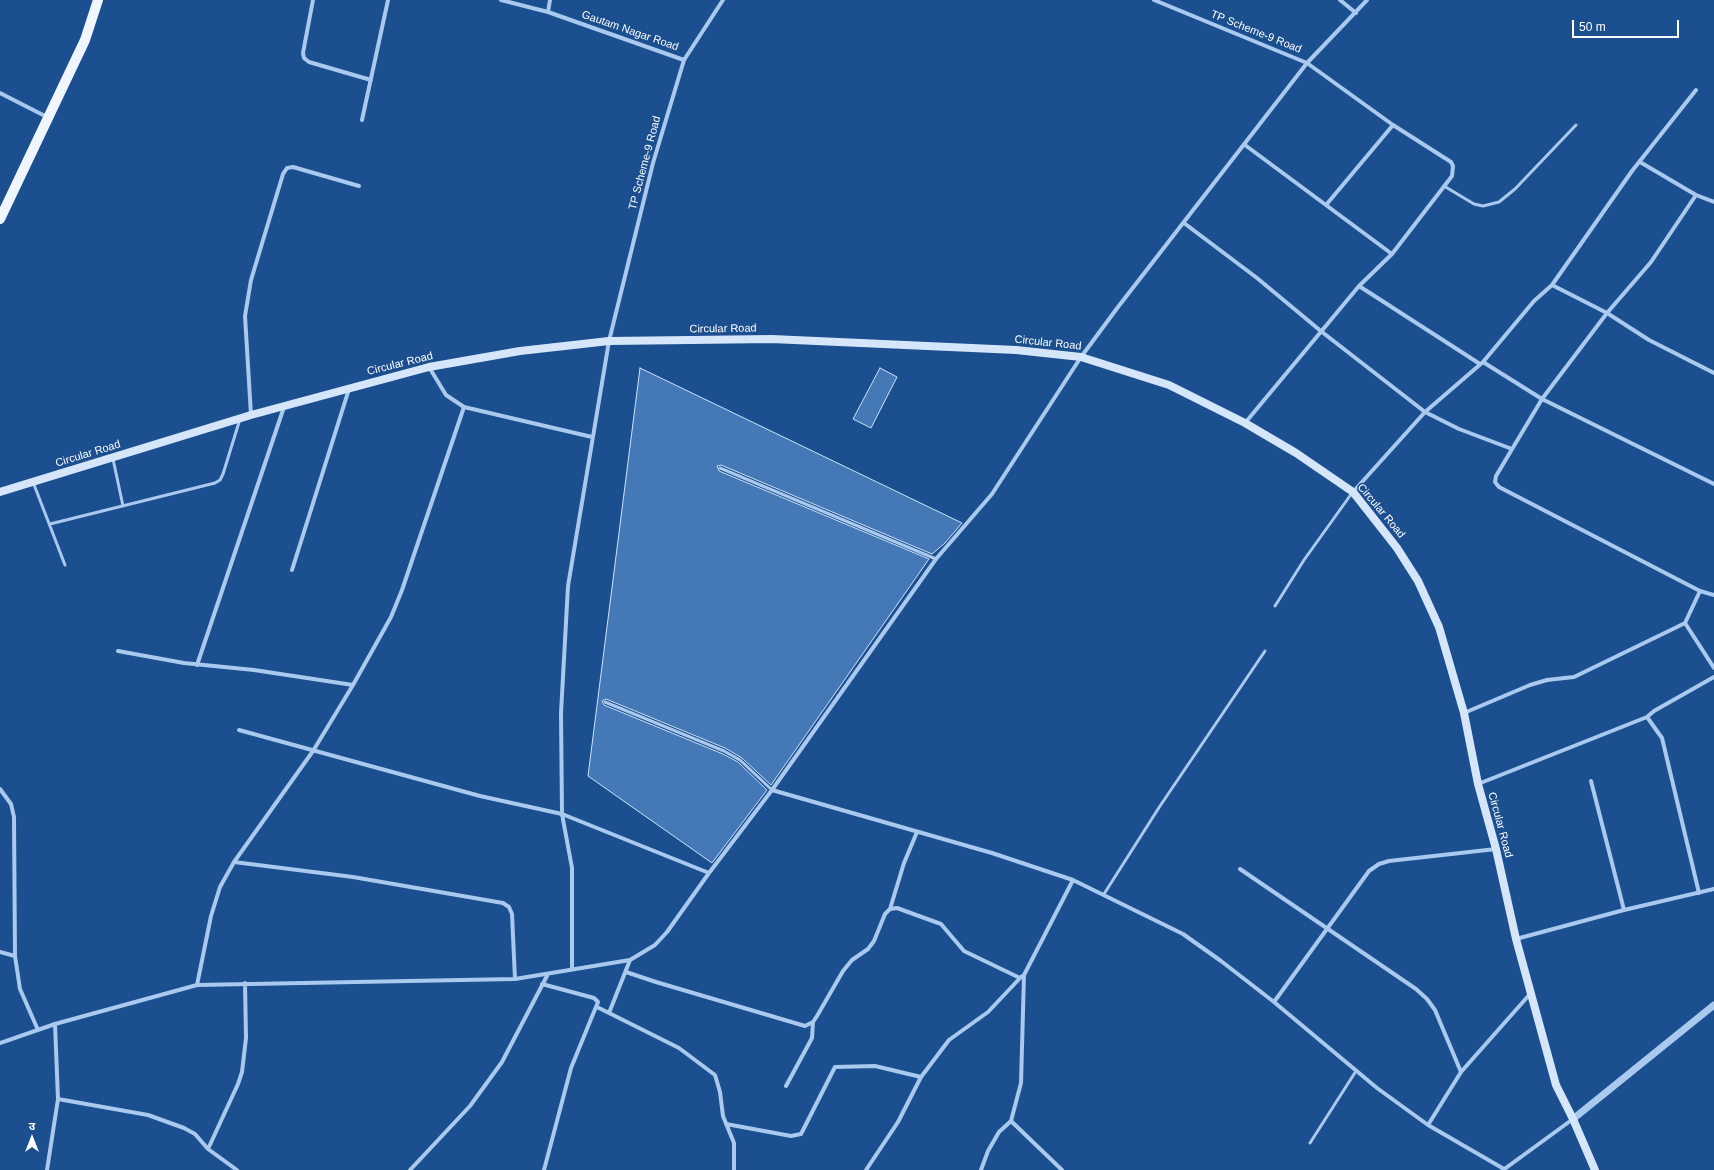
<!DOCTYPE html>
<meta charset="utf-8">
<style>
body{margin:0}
#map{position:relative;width:1714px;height:1170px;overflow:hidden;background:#1b4f8f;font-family:Helvetica,"Noto Sans Devanagari",sans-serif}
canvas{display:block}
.north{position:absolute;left:12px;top:1118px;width:40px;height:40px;-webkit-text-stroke:3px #1b4f8f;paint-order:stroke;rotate:0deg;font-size:11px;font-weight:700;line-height:16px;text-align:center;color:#fff}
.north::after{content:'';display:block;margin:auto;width:14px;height:18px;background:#fff;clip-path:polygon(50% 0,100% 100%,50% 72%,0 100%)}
.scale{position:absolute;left:1572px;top:20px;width:107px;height:18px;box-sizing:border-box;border:2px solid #fff;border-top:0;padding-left:5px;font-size:12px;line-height:14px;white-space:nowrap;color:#fff;-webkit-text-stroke:3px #1b4f8f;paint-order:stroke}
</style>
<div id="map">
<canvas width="1714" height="1170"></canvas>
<div class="north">उ</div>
<div class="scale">50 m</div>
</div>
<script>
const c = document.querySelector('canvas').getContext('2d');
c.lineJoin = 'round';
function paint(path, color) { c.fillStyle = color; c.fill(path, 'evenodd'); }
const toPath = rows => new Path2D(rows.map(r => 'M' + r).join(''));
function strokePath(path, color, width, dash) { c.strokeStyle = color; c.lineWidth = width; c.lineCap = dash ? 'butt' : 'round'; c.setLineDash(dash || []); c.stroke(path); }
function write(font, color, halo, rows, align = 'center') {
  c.font = font + ' Helvetica,sans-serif'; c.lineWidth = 3; c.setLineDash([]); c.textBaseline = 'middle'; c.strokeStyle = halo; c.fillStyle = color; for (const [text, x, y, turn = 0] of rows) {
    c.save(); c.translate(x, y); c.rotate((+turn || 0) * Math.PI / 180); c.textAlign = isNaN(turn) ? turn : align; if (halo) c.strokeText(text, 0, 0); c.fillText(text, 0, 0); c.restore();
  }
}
const building = toPath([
 [640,368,962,523,945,543,932,554,721,465,717,466,719,471,929,559,771,785,742,758,725,748,606,699,602,701,604,705,723,754,738,762,767,790,712,863,588,776,640,368],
 [880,368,897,377,871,428,853,419,880,368]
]);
paint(building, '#4478b7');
strokePath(building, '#cfe3fa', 1);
strokePath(toPath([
 [1444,186,1474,204,1483,206,1499,202,1515,189,1576,125],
 [113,459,123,506],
 [720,468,936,559],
 [33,482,65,565],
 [50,524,215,483,220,480,223,474,240,419],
 [1275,606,1304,560,1352,493],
 [605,702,724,751,740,760,772,790],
 [1104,894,1160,806,1265,651],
 [1310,1143,1356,1071]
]), '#a9c9ee', 3);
strokePath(toPath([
 [313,0,303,53,304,58,309,62,371,80],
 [501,0,548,12,684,60],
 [1154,0,1307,63,1393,125,1451,162,1453,166,1452,176,1392,254,1359,286,1245,423],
 [1340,0,1356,13],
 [548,12,550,0],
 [0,93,47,117],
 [362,120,388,0],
 [1245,145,1392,254],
 [1640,162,1696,195,1714,202],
 [1696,195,1651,262,1607,313,1542,399,1496,476,1495,482,1499,487,1700,591,1714,595],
 [1326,205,1393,125],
 [1184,223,1257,278,1322,332,1425,412,1459,429,1512,449],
 [1552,285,1607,313,1649,340,1714,373],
 [1359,286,1480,364],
 [1483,362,1542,399,1714,484],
 [429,367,446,395,464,407,592,437],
 [251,415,245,316,251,280,283,174,287,168,293,167,359,186],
 [1353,492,1425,412,1483,362,1534,301,1552,285,1632,171,1696,90],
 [292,570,349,389],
 [1685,623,1714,668],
 [118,651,184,663,254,670,353,685],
 [197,665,284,407],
 [1464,713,1530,685,1547,680,1574,677,1677,627,1685,623,1700,591],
 [1647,717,1662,738,1699,893],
 [239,730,480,796,562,814,709,873],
 [1591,781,1624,910],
 [1478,784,1647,717,1654,711,1714,677],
 [0,789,11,804,14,817,15,956,20,989,38,1030],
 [772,790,992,853,1073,880,1183,934,1221,961,1274,1002,1377,1088,1428,1125,1504,1169],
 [234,862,353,877,503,903,509,907,512,914,515,979],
 [1240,869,1416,989,1427,999,1435,1010,1461,1072],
 [890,909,904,863,917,832],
 [1516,939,1624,910,1714,889],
 [0,952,15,956],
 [572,969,572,868,562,814,561,713,568,586,609,341,653,163,684,60,723,0],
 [626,972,656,982,805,1026,813,1022,817,1016,843,971,852,960,868,949,874,941,885,914,890,909,897,908,941,924,964,951,1020,978],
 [542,984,594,998,598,1002,571,1068,544,1170],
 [197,985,211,916,220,887,234,862,313,751,353,685,391,617,402,590,464,407],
 [1274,1002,1369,871,1379,864,1389,861,1496,849],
 [597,1007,679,1048,715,1075,720,1092,723,1116,734,1143,734,1170],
 [609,1013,630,960],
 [0,1043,55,1024,197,985,515,979,630,960,655,945,667,932,709,873,772,790,936,559,992,494,1081,357,1118,307,1307,63,1367,0],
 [786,1086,812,1038,813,1022],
 [58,1099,148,1115,184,1128,195,1134,208,1149,237,1170],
 [1011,1121,1062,1170],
 [726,1124,791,1136,801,1134,835,1067,875,1066,921,1077],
 [1428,1125,1461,1072,1530,994],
 [208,1149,238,1084,242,1072,246,1038,245,983],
 [47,1170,58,1099,55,1024],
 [410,1170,470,1106,502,1062,548,974],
 [866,1170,898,1122,921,1077,949,1040,988,1012,1022,976],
 [981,1170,988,1151,999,1132,1011,1121,1021,1083,1024,975,1073,880],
 [1503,1170,1573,1119]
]), '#a9c9ee', 4);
strokePath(toPath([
 [1573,1119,1714,1005]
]), '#a9c9ee', 7);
strokePath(toPath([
 [0,492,251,415,429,367,520,351,609,341,772,339,1016,350,1081,357,1169,385,1245,423,1296,453,1353,492,1397,548,1418,581,1439,627,1464,713,1478,784,1496,849,1516,939,1556,1085,1573,1119,1595,1170]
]), '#d6e6fa', 8);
strokePath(toPath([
 [0,219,85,40,98,0]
]), '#f0f6ff', 10);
write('11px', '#fff', '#1b4f8f', [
 ["Gautam Nagar Road",630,31,19],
 ["TP Scheme-9 Road",1256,32,22],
 ["TP Scheme-9 Road",645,163,-75],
 ["Circular Road",723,329,-1],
 ["Circular Road",1048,343,6],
 ["Circular Road",400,364,-14],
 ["Circular Road",88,454,-17],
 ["Circular Road",1381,511,50],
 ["Circular Road",1500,825,75]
]);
</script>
